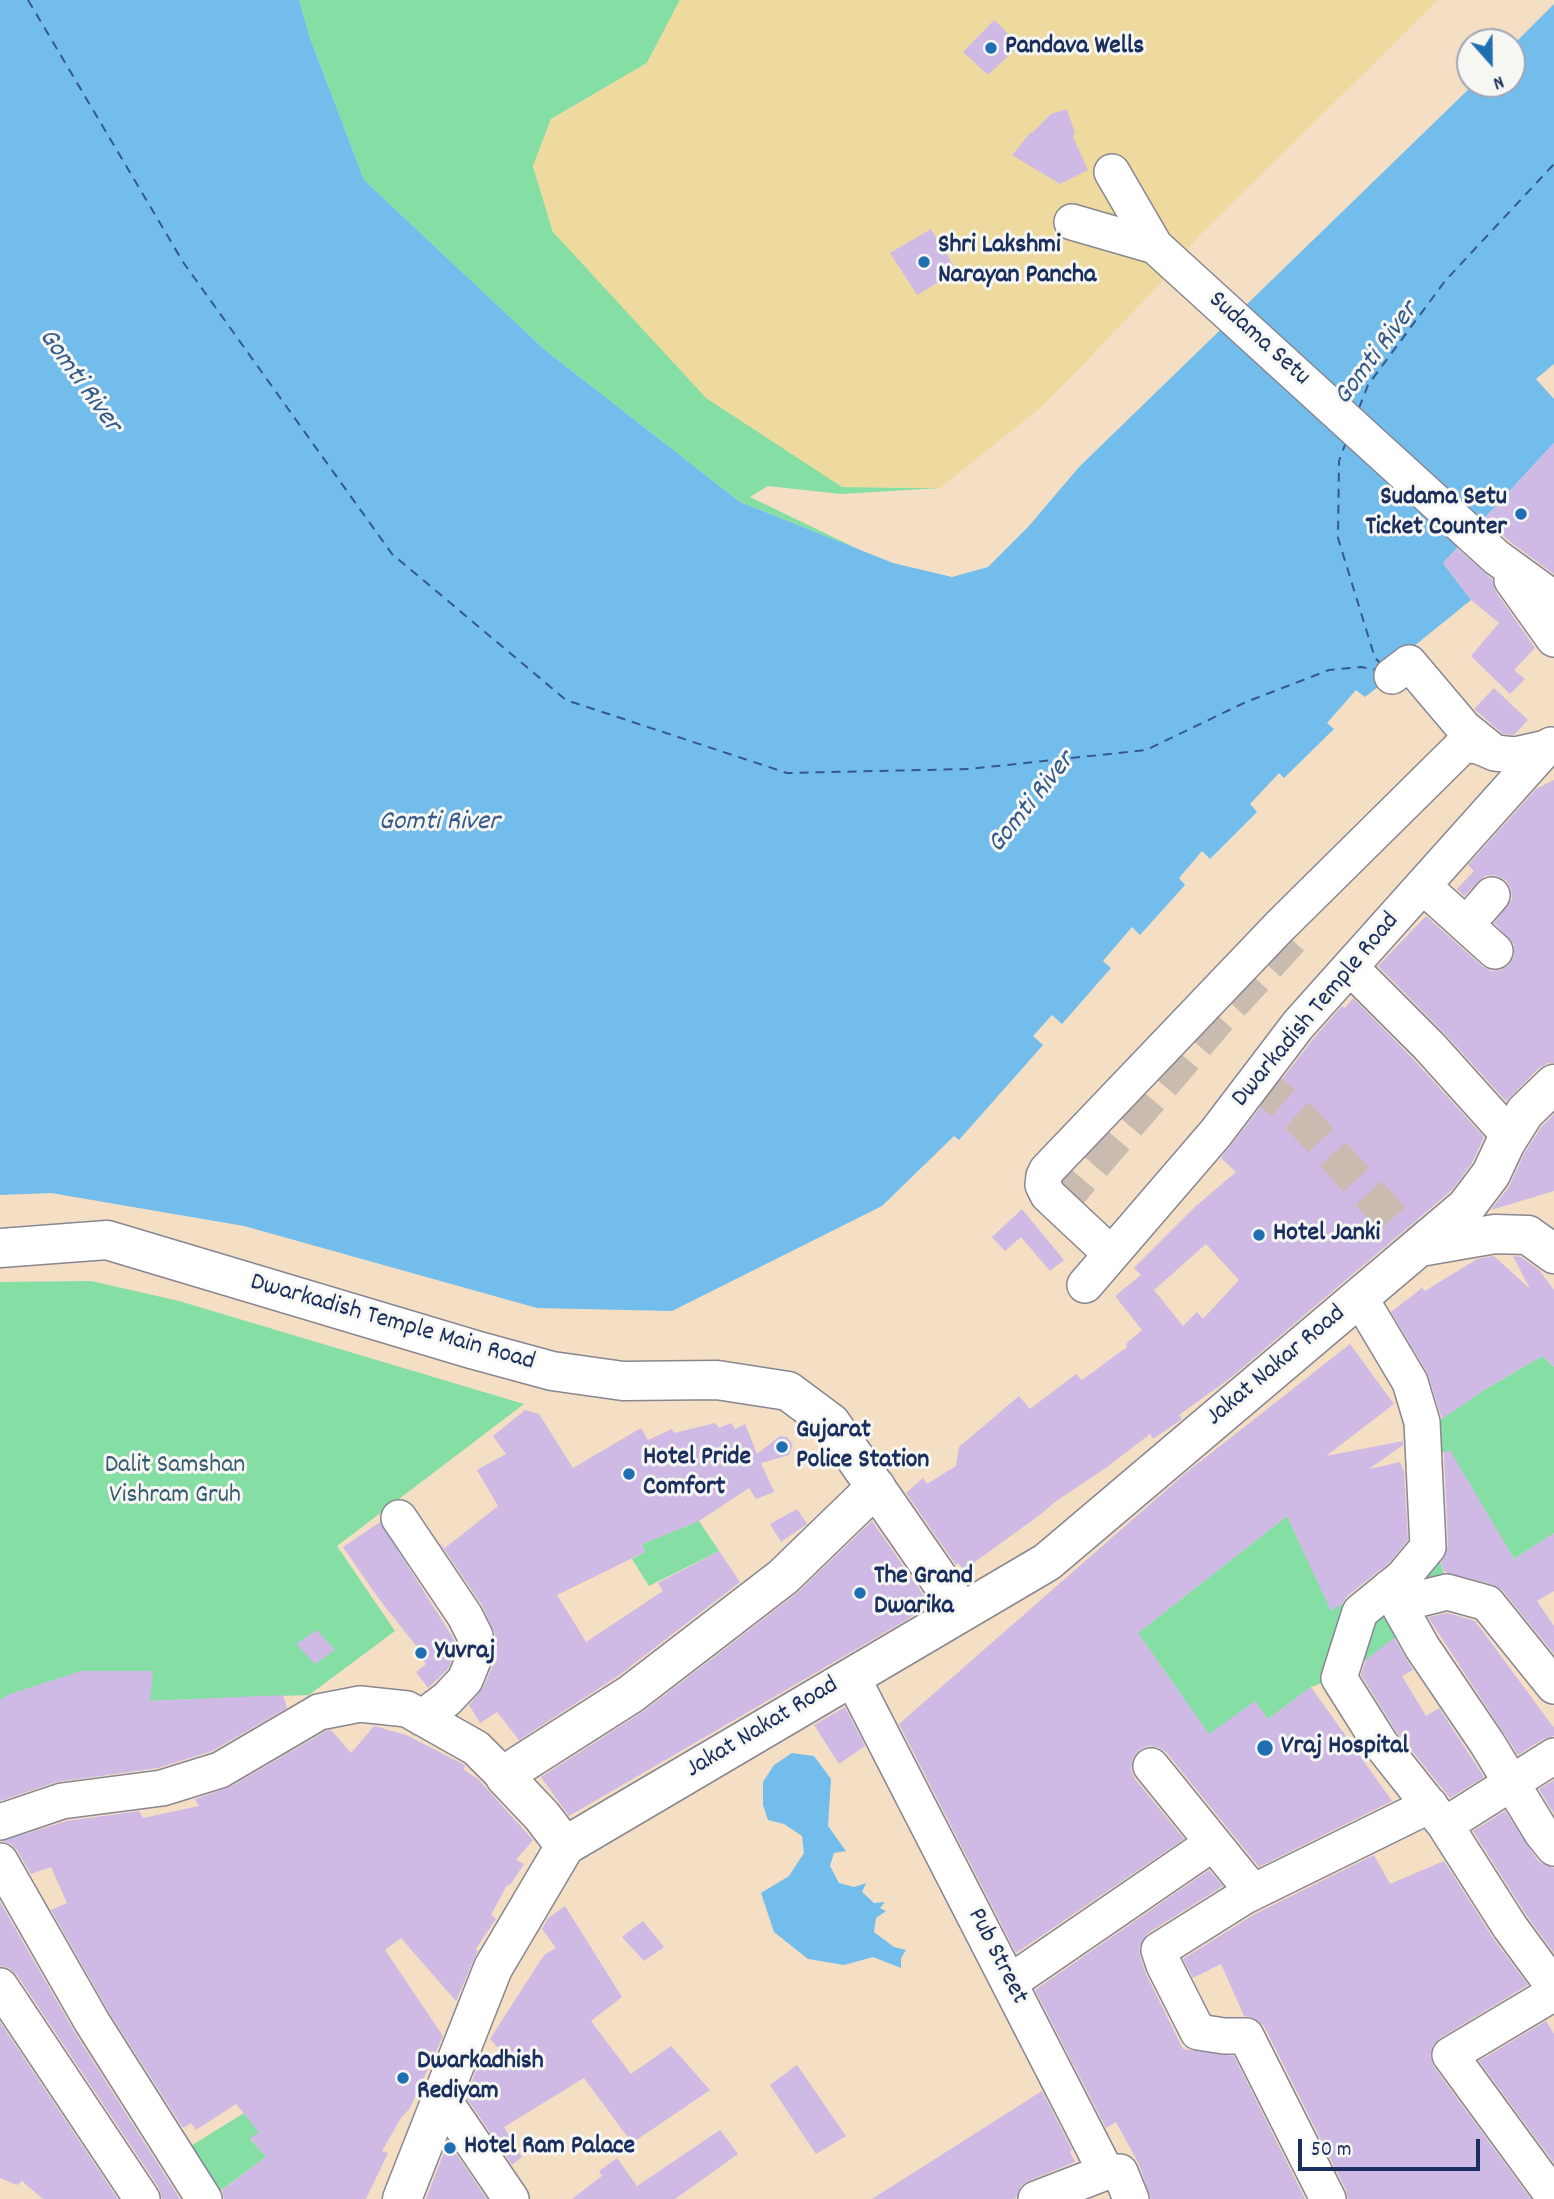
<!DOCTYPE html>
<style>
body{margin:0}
#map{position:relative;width:1554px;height:2199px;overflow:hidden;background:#f4dec4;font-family:Dekko,sans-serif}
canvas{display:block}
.north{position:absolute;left:1456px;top:28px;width:70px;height:70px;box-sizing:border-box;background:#f6f6f2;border:2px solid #9ea6b7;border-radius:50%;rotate:159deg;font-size:19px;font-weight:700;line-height:28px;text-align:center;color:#1b2f5e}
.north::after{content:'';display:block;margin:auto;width:24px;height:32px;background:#1f6fb2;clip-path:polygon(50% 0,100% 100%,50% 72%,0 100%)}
.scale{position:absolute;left:1298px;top:2139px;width:182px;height:32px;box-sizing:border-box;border:4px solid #1b2f5e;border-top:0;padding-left:9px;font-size:21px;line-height:24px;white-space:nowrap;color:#1b2f5e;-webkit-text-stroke:5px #f6f6f2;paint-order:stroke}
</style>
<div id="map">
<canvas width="1554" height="2199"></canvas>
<div class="north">N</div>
<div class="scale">50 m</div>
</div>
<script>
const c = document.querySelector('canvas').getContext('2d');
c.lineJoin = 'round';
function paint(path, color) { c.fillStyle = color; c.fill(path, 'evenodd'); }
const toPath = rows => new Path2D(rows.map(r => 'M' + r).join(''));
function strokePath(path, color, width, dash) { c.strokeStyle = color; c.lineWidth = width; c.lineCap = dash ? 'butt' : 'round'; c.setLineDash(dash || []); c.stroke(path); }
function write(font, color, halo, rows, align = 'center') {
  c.font = font + ' Dekko,sans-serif'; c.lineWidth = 6; c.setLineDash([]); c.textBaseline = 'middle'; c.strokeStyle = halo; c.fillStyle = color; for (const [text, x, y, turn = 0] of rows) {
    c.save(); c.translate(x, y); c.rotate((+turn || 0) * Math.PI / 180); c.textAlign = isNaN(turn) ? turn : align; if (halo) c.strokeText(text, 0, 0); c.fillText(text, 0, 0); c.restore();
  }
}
paint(toPath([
 [299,0,680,0,647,63,551,119,533,166,553,232,842,487,940,488,841,494,768,486,750,497,860,550,740,502,545,350,364,180,310,38],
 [91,1281,179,1301,524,1404,337,1546,395,1631,309,1695,146,1701,0,1739,0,1282],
 [1542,1356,1554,1367,1554,1533,1514,1559,1450,1451,1433,1454,1437,1422,1484,1390],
 [1287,1516,1331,1610,1437,1551,1447,1584,1416,1624,1346,1674,1311,1687,1268,1719,1255,1702,1210,1736,1138,1633],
 [699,1521,719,1551,649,1586,632,1559,645,1552,642,1544],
 [244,2113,261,2131,250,2139,266,2157,216,2194,186,2149]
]), '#85dea4');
paint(toPath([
 [680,0,1438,0,1199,236,1158,286,1045,404,940,488,842,487,706,398,553,232,533,166,552,119,647,63]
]), '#eeda9e');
paint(toPath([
 [0,0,299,0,310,38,364,180,545,350,740,502,893,563,952,577,988,567,1028,527,1080,466,1474,84,1512,84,1512,46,1554,4,1554,364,1536,379,1554,399,1554,443,1443,563,1471,600,1403,655,1392,676,1365,697,1356,690,1327,723,1334,729,1284,778,1279,773,1250,804,1257,812,1210,859,1202,851,1179,878,1185,885,1140,935,1132,927,1103,961,1111,968,1062,1024,1052,1015,1033,1036,1043,1045,959,1140,954,1136,882,1206,672,1311,537,1308,244,1226,51,1193,0,1195],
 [792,1753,814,1756,831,1779,828,1826,846,1851,834,1853,830,1866,839,1883,854,1887,866,1883,862,1892,874,1903,885,1902,880,1908,886,1911,876,1918,874,1932,894,1947,906,1950,901,1958,901,1968,873,1957,844,1965,808,1959,774,1932,761,1893,789,1876,804,1853,802,1836,784,1824,768,1820,763,1805,763,1782,774,1765]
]), '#73bdec');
strokePath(toPath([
 [28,0,183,262,392,554,566,700,787,773,969,769,1146,750,1246,702,1329,670,1361,667,1377,670],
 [1359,408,1368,385,1445,281,1554,164],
 [1346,442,1339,461,1338,538,1370,642,1375,658,1382,665]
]), '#355a89', 2, [9, 7]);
paint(toPath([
 [994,20,1020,45,988,75,963,52],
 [1067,109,1075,133,1073,137,1088,170,1060,184,1012,155,1031,132,1032,133,1051,114],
 [931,229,957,271,917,295,890,253],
 [1554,443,1554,574,1509,541,1484,519],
 [1457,548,1492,579,1496,592,1535,648,1514,670,1525,679,1510,694,1471,656,1499,623,1471,600,1443,563],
 [1494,688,1528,720,1514,735,1503,734,1474,709],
 [1554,780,1554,1063,1548,1063,1539,1068,1506,1101,1444,1033,1378,966,1426,916,1482,966,1491,971,1501,970,1509,965,1514,956,1514,944,1494,923,1512,899,1511,889,1506,880,1495,875,1485,876,1464,896,1457,889,1474,871,1468,865,1536,789],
 [1353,998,1414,1060,1484,1137,1472,1163,1453,1189,1439,1201,1229,1379,1179,1415,1182,1419,1153,1439,1150,1434,1107,1467,1055,1502,1041,1514,964,1570,958,1563,956,1565,906,1493,923,1478,927,1484,956,1466,959,1447,1019,1396,1030,1409,1076,1374,1082,1380,1127,1347,1126,1344,1142,1330,1115,1296,1141,1275,1134,1268,1196,1206,1236,1172,1221,1158,1314,1038,1342,1006,1345,1008],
 [1206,1244,1239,1280,1203,1319,1197,1312,1183,1326,1154,1290],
 [1554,1114,1554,1191,1491,1210,1509,1187,1524,1154,1542,1126],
 [1022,1209,1064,1260,1050,1271,1021,1237,1005,1251,992,1237],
 [1494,1256,1530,1289,1513,1256,1521,1257,1539,1270,1554,1290,1554,1367,1542,1356,1484,1390,1442,1419,1427,1372,1391,1312,1422,1288,1425,1291,1477,1259],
 [1350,1344,1394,1404,1326,1456,1403,1441,1403,1445,1369,1469,1400,1462,1404,1471,1408,1540,1389,1563,1347,1596,1342,1604,1331,1611,1287,1516,1138,1633,1209,1734,1255,1701,1268,1719,1311,1687,1392,1801,1259,1867,1167,1753,1158,1747,1147,1746,1139,1750,1133,1758,1131,1770,1135,1779,1184,1839,1016,1953,899,1724,1187,1472],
 [525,1410,539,1414,573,1468,641,1428,648,1440,672,1429,674,1433,715,1423,719,1428,731,1423,735,1429,745,1424,757,1454,780,1436,787,1437,793,1445,789,1455,761,1463,774,1492,756,1499,749,1488,699,1521,642,1544,645,1552,557,1595,586,1642,663,1591,658,1583,719,1551,740,1582,618,1676,519,1740,497,1712,480,1723,469,1705,483,1688,495,1661,495,1634,482,1605,439,1542,445,1548,498,1506,477,1470,506,1454,493,1436],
 [1450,1450,1514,1559,1554,1533,1554,1591,1537,1601,1554,1626,1554,1654,1502,1590,1492,1584,1444,1572,1441,1563,1448,1546,1444,1452],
 [797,1509,807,1524,781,1542,770,1524],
 [872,1521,929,1603,908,1619,569,1816,541,1777,644,1711,796,1594],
 [380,1522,455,1641,456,1650,448,1669,428,1688,416,1672,426,1664,419,1654,421,1652,379,1599,343,1547],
 [1447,1613,1475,1621,1554,1728,1554,1736,1543,1739,1518,1755,1428,1617],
 [317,1630,335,1650,315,1664,296,1644],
 [1394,1638,1413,1670,1402,1676,1426,1716,1439,1708,1484,1777,1450,1798,1396,1731,1361,1675,1366,1659],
 [81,1671,153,1671,150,1701,283,1695,287,1708,212,1751,158,1768,56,1782,0,1801,0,1700,10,1694],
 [845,1707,865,1746,839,1764,814,1725],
 [374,1726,406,1735,465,1765,464,1770,478,1779,533,1840,516,1860,524,1864,510,1885,507,1885,491,1915,496,1919,475,1950,478,1950,456,2001,401,1938,385,1950,443,2036,410,2108,401,2118,382,2151,388,2153,366,2199,224,2199,222,2190,266,2157,250,2138,259,2132,236,2104,196,2130,191,2123,183,2128,109,2012,51,1910,67,1903,51,1867,31,1874,17,1850,11,1844,2,1841,67,1821,139,1811,143,1818,199,1806,195,1799,230,1787,326,1731,331,1730,351,1753],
 [1554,1780,1554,1814,1539,1789],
 [1505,1811,1538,1861,1546,1866,1554,1868,1554,1953,1527,1916,1473,1831],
 [1374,1855,1390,1884,1444,1861,1493,1938,1528,1985,1440,2038,1433,2045,1430,2056,1434,2067,1531,2199,1348,2199,1346,2190,1264,2026,1256,2019,1244,2016,1221,1964,1193,1978,1183,1959,1255,1914],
 [1209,1870,1223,1886,1148,1933,1139,1947,1140,1956,1146,1974,1183,2049,1234,2056,1305,2199,1151,2199,1139,2164,1116,2122,1106,2128,1035,1990],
 [0,1902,75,2033,180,2199,162,2199,159,2188,17,1975,9,1968,0,1966],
 [565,1906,622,1997,591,2021,631,2074,671,2046,710,2090,632,2143,584,2078,504,2127,522,2157,512,2165,466,2097,477,2068,501,2051,490,2039,544,1955,556,1948,542,1929,548,1918],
 [643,1921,664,1947,644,1961,622,1937],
 [1546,2021,1554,2034,1554,2163,1479,2061],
 [0,2022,118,2199,43,2199,22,2181,17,2185,0,2178],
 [797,2065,846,2136,816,2154,770,2085],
 [1042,2091,1072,2150,1070,2152,1075,2162,1028,2181,1021,2186,1016,2198,1013,2199,872,2199],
 [720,2130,738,2154,675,2199,572,2199,602,2176,599,2171,617,2158,637,2186],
 [448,2142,487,2199,426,2199]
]), '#cebae4');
strokePath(toPath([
 [1257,1080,1302,1120,1419,1248],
 [1059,1205,1217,1020,1301,928]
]), '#c9bbb0', 35, [35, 18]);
const minor = toPath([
 [1112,172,1155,246],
 [1072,222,1155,246,1496,557,1554,599],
 [1512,580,1554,639],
 [1392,676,1409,663,1464,728,1495,753],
 [1423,886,1495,951],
 [1466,925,1492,895],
 [1350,967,1429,1046,1510,1136],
 [1111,1254,1048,1195,1043,1185,1044,1176,1047,1170,1279,927,1462,746,1476,745,1495,753,1515,755,1546,748],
 [1085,1285,1215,1134,1298,1025,1546,748,1551,745],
 [1360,1298,1410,1382,1422,1422,1428,1547,1403,1577,1360,1612,1339,1678,1380,1743,1445,1825,1510,1927,1554,1987],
 [399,1518,465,1616,475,1636,476,1653,465,1680,447,1699,422,1718],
 [1389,1588,1422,1647,1487,1743,1542,1833,1554,1848],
 [1389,1588,1415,1600,1447,1592,1487,1603,1554,1686],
 [852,1677,1106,2172,1036,2199],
 [1151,1766,1253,1892],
 [0,1822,62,1801,162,1788,220,1770,319,1712,360,1704,407,1709,476,1748,505,1777],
 [1445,1825,1554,1756],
 [0,1861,92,2022,204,2199],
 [1009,1983,1213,1843],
 [0,1986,142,2199],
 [1554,1993,1450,2055,1554,2197],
 [443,2099,511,2199],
 [1106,2172,1120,2172,1131,2199],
 [1328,2199,1246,2036,1224,2036,1198,2032,1164,1965,1159,1950,1245,1896,1430,1805]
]);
const major = toPath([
 [1420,1247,1495,1234,1528,1235,1554,1254],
 [0,1248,107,1240,475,1350,552,1371,623,1381,717,1380,788,1391,831,1423,962,1612],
 [565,1846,542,1816,505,1777,518,1766,631,1694,783,1577,876,1487],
 [402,2199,493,1968,565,1846,1047,1562,1466,1207,1491,1174,1505,1144,1525,1112,1554,1084]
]);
strokePath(minor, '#888691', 38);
strokePath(major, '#888691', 41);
strokePath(minor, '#fff', 35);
strokePath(major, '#fff', 38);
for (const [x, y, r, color] of [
 [991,48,7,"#1f6fb2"],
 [924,262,7,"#1f6fb2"],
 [1521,514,7,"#1f6fb2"],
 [1259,1235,7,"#1f6fb2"],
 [782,1447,7,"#1f6fb2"],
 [629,1474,7,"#1f6fb2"],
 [860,1593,7,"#1f6fb2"],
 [421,1653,7,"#1f6fb2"],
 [1265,1748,9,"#1f6fb2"],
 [403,2078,7,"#1f6fb2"],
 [450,2148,7,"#1f6fb2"]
]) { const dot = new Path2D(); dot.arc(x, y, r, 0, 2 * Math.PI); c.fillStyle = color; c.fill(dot); strokePath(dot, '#f6f6f2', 2.5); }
write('bold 26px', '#1b2f5e', '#f6f6f2', [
 ["Pandava Wells",1005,48],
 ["Shri Lakshmi",938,247],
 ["Narayan Pancha",938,277],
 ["Sudama Setu",1507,499,"right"],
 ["Ticket Counter",1507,529,"right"],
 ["Hotel Janki",1273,1235],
 ["Gujarat",796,1432],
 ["Police Station",796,1462],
 ["Hotel Pride",643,1459],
 ["Comfort",643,1489],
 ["The Grand",874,1578],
 ["Dwarika",874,1608],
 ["Yuvraj",435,1653],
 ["Vraj Hospital",1281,1748],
 ["Dwarkadhish",417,2063],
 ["Rediyam",417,2093],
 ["Hotel Ram Palace",464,2148]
], 'left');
write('26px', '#1b2f5e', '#f6f6f2', [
 ["Sudama Setu",1258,340,42],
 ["Dwarkadish Temple Road",1317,1011,-50],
 ["Dwarkadish Temple Main Road",392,1324,16],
 ["Jakat Nakar Road",1277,1367,-40],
 ["Jakat Nakat Road",763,1729,-31],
 ["Pub Street",996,1957,63]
]);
write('26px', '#365b70', '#f6f6f2', [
 ["Dalit Samshan",175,1467],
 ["Vishram Gruh",175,1497]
]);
write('italic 28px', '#355a89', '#f6f6f2', [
 ["Gomti River",1378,355,-53],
 ["Gomti River",78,382,54],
 ["Gomti River",1033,804,-51],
 ["Gomti River",439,824]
]);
</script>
